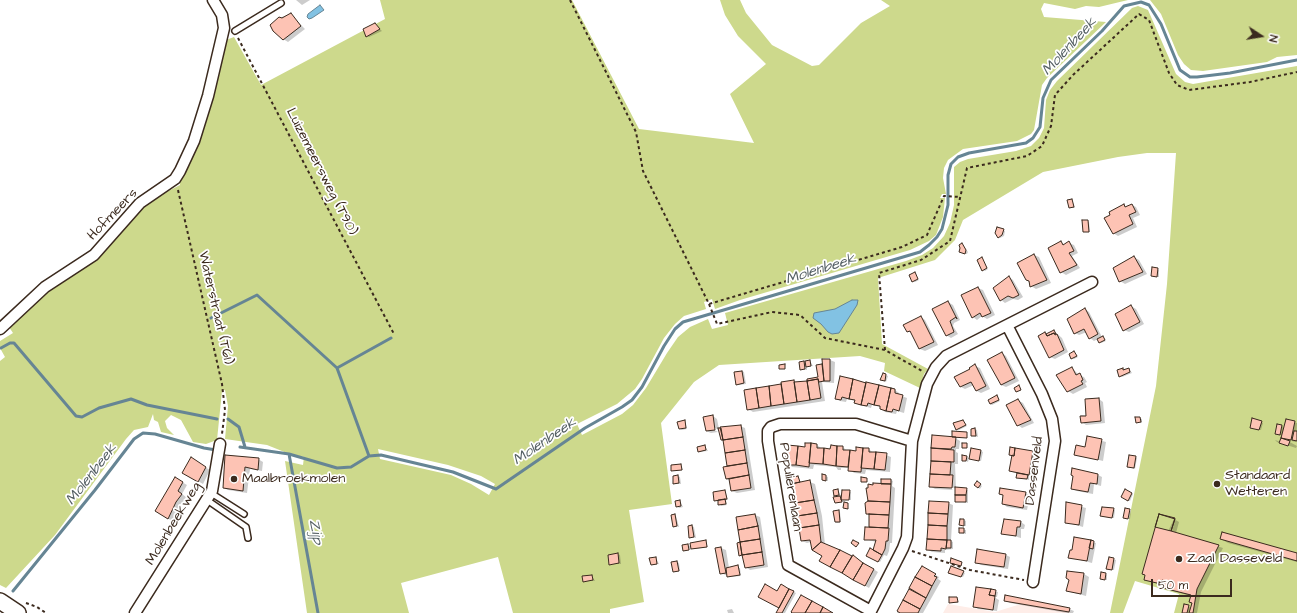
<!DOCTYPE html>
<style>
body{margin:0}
#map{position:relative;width:1297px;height:613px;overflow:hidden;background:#fff;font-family:"Architects Daughter",sans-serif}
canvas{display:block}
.north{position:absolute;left:1241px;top:16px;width:40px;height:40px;-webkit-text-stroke:3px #fff;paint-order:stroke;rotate:102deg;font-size:11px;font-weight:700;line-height:16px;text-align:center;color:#3b2a1e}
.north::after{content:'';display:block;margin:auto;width:14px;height:18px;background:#3b2a1e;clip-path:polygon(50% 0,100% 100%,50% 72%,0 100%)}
.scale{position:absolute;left:1151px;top:579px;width:81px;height:18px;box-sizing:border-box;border:2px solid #3b2a1e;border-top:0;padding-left:5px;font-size:12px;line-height:14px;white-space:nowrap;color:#3b2a1e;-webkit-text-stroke:3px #fff;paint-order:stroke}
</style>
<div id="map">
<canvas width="1297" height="613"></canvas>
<div class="north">N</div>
<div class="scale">50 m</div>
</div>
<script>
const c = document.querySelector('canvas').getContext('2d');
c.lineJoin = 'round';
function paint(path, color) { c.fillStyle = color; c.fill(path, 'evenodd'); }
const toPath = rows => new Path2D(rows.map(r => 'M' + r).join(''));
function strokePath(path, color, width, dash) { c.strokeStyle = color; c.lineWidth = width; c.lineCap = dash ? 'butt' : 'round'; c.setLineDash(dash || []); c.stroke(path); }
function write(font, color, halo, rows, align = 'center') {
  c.font = font + ' "Architects Daughter",sans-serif'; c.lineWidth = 3.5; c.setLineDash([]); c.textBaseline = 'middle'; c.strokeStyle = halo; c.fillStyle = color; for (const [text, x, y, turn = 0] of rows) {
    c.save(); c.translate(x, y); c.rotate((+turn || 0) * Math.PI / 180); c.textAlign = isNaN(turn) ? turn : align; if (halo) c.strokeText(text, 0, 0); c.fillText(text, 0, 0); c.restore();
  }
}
paint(toPath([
 [1024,603,1072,613,943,613,948,604,995,612]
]), '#feede8');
paint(toPath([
 [380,0,572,0,639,129,754,143,730,94,766,64,738,36,725,15,720,0,740,0,746,13,772,45,812,66,819,65,861,23,890,6,881,0,1128,0,1099,7,1086,6,1075,9,1044,3,1041,9,1044,17,1106,22,1047,78,1042,85,1034,130,1031,134,1017,141,963,149,948,160,944,168,943,178,946,194,942,194,940,198,945,198,943,217,936,235,929,241,910,250,740,300,715,309,712,299,704,302,706,309,684,316,675,324,664,338,642,379,635,389,617,404,577,424,582,435,622,414,633,405,646,388,667,353,678,337,690,327,708,319,712,329,728,325,725,313,906,261,922,255,933,248,944,236,950,223,954,205,954,167,960,162,968,159,1016,151,1031,146,1039,138,1044,128,1046,100,1050,90,1057,81,1132,8,1138,6,1148,10,1176,74,1185,82,1193,84,1297,66,1297,613,1174,613,1179,594,1135,581,1123,613,1110,613,1156,386,1167,284,1176,153,1147,153,1118,157,1043,172,963,220,955,240,935,260,878,278,882,344,928,369,924,374,920,388,884,371,885,363,860,356,719,365,694,382,661,423,672,504,629,510,644,602,610,609,610,613,513,613,498,557,401,583,409,613,307,613,285,461,303,465,304,457,287,453,267,445,225,439,228,406,225,390,222,391,217,440,206,444,193,442,181,420,171,415,165,421,167,428,174,435,161,432,158,422,154,420,153,414,148,427,134,430,126,439,55,535,6,588,0,585,0,361,5,357,0,348,0,341,13,333,9,327,52,285,149,201,180,185,180,181,194,150,226,40,234,37,261,85,385,19],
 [378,449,448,465,481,476,495,484,489,495,471,484,451,475,380,459],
 [1150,0,1297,0,1297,55,1277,57,1267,62,1203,71,1191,70,1184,64,1178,55,1161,14]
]), '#cdd98c');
const water = toPath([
 [320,5,324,10,312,18,309,19,307,17,308,14,320,5],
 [852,300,858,300,857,305,839,333,832,334,828,332,821,324,813,318,814,313,835,309,852,300]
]);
paint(water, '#82c2e3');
strokePath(water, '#668594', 1);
paint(toPath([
 [296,0,310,0,302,5],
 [290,14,305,29,288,42,283,39,279,18],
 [375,24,382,31,369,37,367,36],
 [1072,200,1075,208,1071,208,1069,207],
 [1132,205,1136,207,1140,215,1133,218,1137,227,1118,236,1113,233,1112,215],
 [1087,221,1089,222,1090,232,1084,231],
 [1003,230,1005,231,1004,236,1000,238,998,237],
 [1061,242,1065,245,1069,243,1074,245,1078,253,1072,256,1080,268,1066,275,1061,272],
 [962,244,968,252,967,254,962,253],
 [1034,255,1039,257,1051,283,1036,289,1031,286,1018,263],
 [1134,257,1139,260,1147,274,1125,284,1120,281],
 [982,259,988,269,985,271,983,270],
 [1157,269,1159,270,1159,277,1154,277,1152,276],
 [915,274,919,280,915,282,913,281],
 [1009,277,1013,280,1023,297,1018,300,1013,299,1005,303,1001,300],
 [978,288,983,290,995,315,987,319,982,316,977,320,973,317],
 [948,302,953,305,960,320,954,323,953,326,958,334,951,338,946,335],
 [1131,306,1136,309,1144,324,1129,332,1124,330],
 [1085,309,1089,312,1102,337,1106,341,1101,343,1098,339,1094,341,1090,338,1087,332,1079,335,1075,333],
 [921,317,925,320,938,345,925,351,920,349,913,334,908,331],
 [1054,331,1062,338,1068,352,1055,359,1050,357,1045,333,1047,334],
 [1074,352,1078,357,1074,359,1072,358],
 [1002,353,1006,356,1019,381,1006,387,1001,385],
 [823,360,830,360,835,362,834,383,822,382,825,401,753,412,748,409,746,390,783,385,794,381,797,383,819,380,822,365,824,366],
 [810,361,813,366,807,367,807,370,801,369,800,362],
 [975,366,980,368,990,389,981,393,977,391,974,385,965,389,961,387],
 [1072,368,1079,375,1084,377,1087,382,1085,383,1087,387,1073,394,1068,391],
 [1123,369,1129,369,1132,373,1122,377,1120,376],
 [742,371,744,372,746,384,739,385,737,384,735,373],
 [884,374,888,376,886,382,881,380],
 [841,377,895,390,899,393,899,395,907,398,904,413,897,411,896,414,885,412,881,409,881,407,872,405,871,408,860,405,855,403,856,401,847,399,846,402,840,401,836,398],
 [997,396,1000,401,992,405,990,404],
 [1099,399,1103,402,1105,423,1086,425,1082,422,1081,415,1087,416],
 [1018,400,1023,403,1034,423,1022,428,1018,425],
 [713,416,717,419,719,429,740,426,745,428,755,490,737,493,732,491,731,481,726,479,728,467,724,441,721,440,720,431,712,426,711,428,718,432,711,433,706,431],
 [1136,418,1142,419,1142,423,1137,422],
 [963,420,967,426,959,430,957,429],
 [1286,420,1297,423,1296,442,1287,440,1283,436,1276,434,1282,426,1285,428],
 [685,421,687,429,682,430,680,429],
 [1261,422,1263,423,1261,430,1253,428],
 [975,429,977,430,978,437,972,436,972,430],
 [933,436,955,438,960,441,959,449,956,449,956,452,958,453,958,464,955,464,956,489,968,490,968,503,956,501,956,489,948,485,947,486,953,490,935,489,930,486],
 [1088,437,1106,442,1103,461,1075,454,1086,448],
 [1275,440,1281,442,1288,441,1297,446,1296,448,1277,442],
 [806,444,817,445,822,449,831,450,831,446,843,447,847,451,857,452,869,449,873,453,886,455,891,457,890,472,866,470,865,474,854,473,849,468,841,468,841,470,838,470,836,467,814,465,813,469,792,467,788,464,805,448],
 [705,446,708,451,698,452],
 [981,451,983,452,981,461,972,459],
 [1033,452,1037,454,1034,477,1029,476,1029,480,1019,478,1018,474,1010,471],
 [226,456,258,459,263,462,262,471,250,469,247,493,228,490,224,488],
 [967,457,969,458,968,462,963,460],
 [1136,457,1137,458,1135,469,1128,467],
 [191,459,210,470,203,484,184,473],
 [681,465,683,470,672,471],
 [823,475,828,477,828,481,823,480],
 [1098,475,1102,477,1101,486,1094,484,1093,494,1077,491,1072,489],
 [678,476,680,477,681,484,676,484,674,483],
 [798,477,801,483,810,482,815,484,822,516,825,545,828,547,829,545,852,558,857,559,878,572,869,588,820,560,823,555,811,542,807,543,802,541,792,479],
 [175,478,187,485,182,494,186,497,172,521,156,511],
 [891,480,893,481,892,486,895,488,892,543,890,543,889,551,887,556,884,555,880,562,868,556,880,555,876,542,865,539,870,528,870,514,869,495,867,494,869,485,886,485],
 [977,482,982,486,980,489,975,485],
 [838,490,842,498,849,491,851,492,851,500,842,499,843,502,836,503,838,497,835,495],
 [725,491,728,500,726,500,727,505,721,506,719,501,715,500],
 [1126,491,1133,494,1130,501,1123,497],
 [1000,493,1025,493,1030,495,1027,510,1007,507,1003,504,1004,496],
 [680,501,683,507,679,508,677,506],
 [948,503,953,505,951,541,953,542,953,549,945,550,945,553,932,552,927,549],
 [1067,503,1086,508,1083,527,1066,522],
 [1113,509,1115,510,1114,518,1101,516],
 [1129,510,1131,511,1130,519,1125,518],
 [839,511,840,512,841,522,837,523,835,522],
 [675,515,676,516,679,527,674,526],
 [755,515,760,517,768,567,750,570,746,567,744,556,740,555,742,544,737,518],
 [1174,519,1179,522,1176,533,1223,548,1201,592,1197,613,1183,613,1188,606,1191,608,1191,596,1169,590,1164,588,1165,586,1145,579],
 [964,520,966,521,966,526,960,525],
 [1021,522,1025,525,1024,529,1021,529,1021,538,1002,533],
 [692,526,694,527,696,538,690,537],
 [960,529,966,530,966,534,960,533],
 [1221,539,1297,554,1297,562,1228,543],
 [706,542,708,547,694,549,690,547,691,550,684,550,683,546,688,545,692,547],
 [1092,542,1096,543,1092,563,1069,557],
 [716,548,721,548,726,550,729,568,740,568,741,576,730,577,721,573],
 [618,554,620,555,621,564,610,564],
 [1006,555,1010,557,1008,569,981,565,976,562],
 [656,558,659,564,653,565,652,564],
 [1110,558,1116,560,1114,570,1109,569],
 [677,562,679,563,680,571,675,572,673,571],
 [922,567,939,577,938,579,941,581,923,613,897,613],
 [963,572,965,573,963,577,951,573],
 [1068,572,1084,574,1089,577,1086,596,1067,591,1070,579],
 [1106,574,1107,575,1107,580,1103,579],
 [592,576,595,581,584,581],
 [781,585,796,593,785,613,777,613,780,608,777,593],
 [977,588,998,592,997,597,994,597,999,600,997,611,978,609,974,606],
 [956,598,959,603,950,602],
 [1005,600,1069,609,1074,611,1073,613,1067,613,1010,603],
 [732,609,734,613,728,613,727,610]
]), '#0003');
strokePath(toPath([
 [211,318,257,295,337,368,391,338],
 [1,348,10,343,14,343,76,416,82,417,99,408,131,399,147,405,217,419],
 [337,368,369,456],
 [228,419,239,427,245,447],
 [240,447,289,454,337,468,351,467,369,456,381,455,453,472,496,489,585,428,622,407,632,400,642,387,664,346,675,329,683,322,920,252,929,245,937,237,942,229,948,205,948,175,951,164,958,157,969,153,1026,143,1033,138,1040,127,1043,98,1051,80,1102,31,1124,6,1141,2,1149,5,1161,24,1180,70,1190,77,1197,77,1230,73,1297,60],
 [289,454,318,613],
 [13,591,95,490,134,439,143,433,155,434,204,448,216,450]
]), '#668594', 3);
const building = toPath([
 [291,13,301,26,283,40,273,31,270,25,279,17,282,18,291,13],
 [375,23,380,29,366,37,363,29,375,23],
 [1072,199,1074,207,1069,208,1067,200,1072,199],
 [1124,204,1125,207,1132,204,1136,212,1129,215,1133,224,1113,234,1104,218,1110,215,1109,212,1124,204],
 [1082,220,1088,220,1089,232,1083,232,1082,220],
 [997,227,1004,229,1002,235,998,238,995,233,997,227],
 [1061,241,1063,245,1069,241,1074,251,1069,253,1077,265,1060,273,1048,248,1061,241],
 [962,243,966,250,965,254,959,252,960,248,959,245,962,243],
 [1034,254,1047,280,1030,287,1029,281,1026,280,1017,263,1034,254],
 [1134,256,1143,272,1119,282,1113,268,1134,256],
 [982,257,987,268,982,271,977,260,982,257],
 [1152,267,1158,268,1157,277,1151,276,1152,267],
 [915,272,918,279,912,282,909,275,915,272],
 [1009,276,1019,295,1013,298,1008,296,1000,301,993,288,1009,276],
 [978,287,991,313,982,317,980,313,972,318,961,295,978,287],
 [948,301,957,319,956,317,950,321,954,332,946,336,932,309,948,301],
 [1131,305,1140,322,1123,331,1115,314,1131,305],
 [1085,308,1098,334,1089,339,1084,329,1074,334,1067,319,1085,308],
 [921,316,934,342,919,349,910,331,907,332,903,325,921,316],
 [1054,330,1056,334,1054,333,1047,336,1046,334,1054,330],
 [1045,332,1047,336,1054,333,1055,335,1057,334,1064,350,1049,358,1038,336,1045,332],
 [1103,336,1105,340,1099,343,1097,339,1103,336],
 [1074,351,1077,356,1071,359,1069,354,1074,351],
 [1002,352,1015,378,1001,385,987,360,1002,352],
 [822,359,830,359,830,381,824,381,822,359],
 [810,360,811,366,806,367,805,361,810,360],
 [804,361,805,369,800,370,799,362,804,361],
 [785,364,785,369,779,369,779,365,785,364],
 [822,364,824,381,819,382,818,379,807,381,807,379,818,377,816,365,822,364],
 [975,364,986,386,976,391,971,382,960,387,954,377,970,369,969,368,975,364],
 [1072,367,1076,375,1080,373,1083,380,1081,381,1083,384,1067,392,1056,375,1072,367],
 [1123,368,1123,370,1129,368,1130,372,1119,377,1117,370,1123,368],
 [742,371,744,383,736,385,734,372,742,371],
 [883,373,886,374,885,381,880,380,883,373],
 [840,376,853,379,849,399,842,397,841,400,835,399,840,376],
 [818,379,821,398,810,400,807,381,818,379],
 [853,379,866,383,861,405,854,403,855,400,849,399,853,379],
 [794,380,797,402,784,404,781,382,794,380],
 [807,381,810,400,797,402,794,382,807,381],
 [866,382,879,385,874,405,868,403,867,406,861,405,866,382],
 [781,384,784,404,771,406,769,386,781,384],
 [879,385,891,388,886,411,880,409,880,406,874,405,879,385],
 [1019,385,1021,390,1016,392,1014,388,1019,385],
 [769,386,771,406,759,408,756,388,769,386],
 [756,388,759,408,747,410,744,390,756,388],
 [891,388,895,389,895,393,903,395,899,411,893,409,892,412,886,411,891,388],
 [997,395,999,400,990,404,988,400,997,395],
 [1099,398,1101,421,1081,423,1080,416,1086,416,1085,399,1099,398],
 [1018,399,1031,420,1017,426,1006,405,1018,399],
 [713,415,715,430,706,431,703,417,713,415],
 [1135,417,1140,417,1141,422,1136,423,1135,417],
 [1252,418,1262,421,1259,430,1250,428,1252,418],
 [1286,419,1295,421,1291,440,1281,438,1286,419],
 [685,420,686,428,679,429,677,422,685,420],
 [963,420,966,425,956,430,953,423,963,420],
 [1277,424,1282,425,1280,435,1275,434,1277,424],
 [741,425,743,437,723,440,720,427,741,425],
 [718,428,721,428,723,440,721,440,718,428],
 [975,428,976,436,971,436,971,429,975,428],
 [952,431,967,432,967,438,952,437,952,431],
 [1294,431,1297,431,1297,441,1292,440,1294,431],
 [932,435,956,437,955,447,952,447,951,449,931,448,932,435],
 [1087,436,1102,439,1098,460,1074,455,1076,445,1085,447,1087,436],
 [743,437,745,450,725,453,723,440,743,437],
 [1281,438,1290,441,1288,446,1279,443,1281,438],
 [805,443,811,443,809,467,796,465,798,446,805,447,805,443],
 [811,443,817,444,817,448,824,448,823,464,809,463,811,443],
 [962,443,967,443,967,448,962,448,962,443],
 [705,445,706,450,698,452,697,447,705,445],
 [787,445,798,446,796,465,787,465,785,463,787,445],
 [831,445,837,446,836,466,823,464,824,448,830,449,831,445],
 [837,446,843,446,843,450,850,450,848,467,836,466,837,446],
 [856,447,863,448,861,472,848,471,850,450,856,451,856,447],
 [1010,447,1015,448,1014,456,1009,455,1010,447],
 [863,448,869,448,869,452,876,452,874,469,861,468,863,448],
 [931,448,954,450,954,462,931,461,931,448],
 [971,448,981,450,979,461,969,459,971,448],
 [1015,448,1033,451,1029,475,1009,471,1012,455,1014,456,1015,448],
 [745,450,747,463,727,466,725,453,745,450],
 [876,452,887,453,885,470,874,469,876,452],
 [225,455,259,458,258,470,245,467,243,491,223,488,225,455],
 [962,455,967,456,966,461,962,461,962,455],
 [1129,455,1136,456,1134,468,1127,467,1129,455],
 [191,457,206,467,198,482,182,473,191,457],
 [931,461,951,462,950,475,930,474,931,461],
 [747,463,749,475,726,479,723,467,747,463],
 [681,464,682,470,671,471,671,465,681,464],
 [1072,468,1098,474,1097,484,1090,483,1088,492,1071,489,1073,476,1071,475,1072,468],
 [1017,473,1028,475,1027,479,1016,478,1017,473],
 [822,474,826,475,826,481,822,480,822,474],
 [930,474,953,475,952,488,929,487,930,474],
 [678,475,679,483,673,484,673,476,678,475],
 [749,475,751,488,731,491,729,479,749,475],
 [798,476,800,482,791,484,790,478,798,476],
 [175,477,183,482,178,491,182,494,176,502,168,519,155,511,175,477],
 [861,477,867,478,867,482,861,482,861,477],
 [881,479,891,479,891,484,881,484,881,479],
 [810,480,814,500,795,503,791,484,810,480],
 [977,481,981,484,978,488,974,485,977,481],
 [873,483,891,484,890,502,868,501,866,488,868,488,868,484,873,485,873,483],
 [955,487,967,488,966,495,955,495,955,487],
 [1000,488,1026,492,1023,508,1002,504,1003,495,999,494,1000,488],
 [838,489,839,495,834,496,833,490,838,489],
 [1125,489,1132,493,1128,501,1121,497,1125,489],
 [725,490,727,499,714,501,713,492,725,490],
 [842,490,850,490,849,500,841,500,842,490],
 [955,495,966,495,966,502,955,502,955,495],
 [840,496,842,502,835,503,833,497,840,496],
 [725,499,726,504,718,505,718,500,725,499],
 [680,500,681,506,676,507,675,501,680,500],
 [814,500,817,513,797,516,795,503,814,500],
 [868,501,890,502,889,515,866,514,865,503,868,501],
 [929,501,949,502,948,514,928,513,929,501],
 [844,502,848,503,848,509,843,508,844,502],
 [1066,502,1082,505,1079,525,1065,523,1066,502],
 [1102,507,1114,508,1112,518,1100,516,1102,507],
 [1125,508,1130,509,1128,519,1123,518,1125,508],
 [839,510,840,522,835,522,833,511,839,510],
 [817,513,819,525,799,528,797,516,817,513],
 [928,513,948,514,947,526,928,525,928,513],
 [675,514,677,526,673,527,671,515,675,514],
 [755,514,758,526,738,530,736,517,755,514],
 [869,514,889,515,888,528,869,527,869,514],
 [1159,514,1175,519,1171,531,1155,527,1159,514],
 [1159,514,1175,518,1171,531,1219,545,1197,589,1193,613,1189,613,1192,603,1189,602,1191,595,1163,588,1165,581,1162,580,1161,584,1144,580,1145,575,1142,574,1159,514],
 [960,519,964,519,964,526,959,525,960,519],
 [1004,519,1021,521,1020,527,1017,527,1016,536,1001,534,1004,519],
 [692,525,694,537,689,538,688,526,692,525],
 [819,525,821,542,812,550,810,540,801,541,799,528,819,525],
 [928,525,947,526,947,540,927,539,928,525],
 [758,526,760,539,740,542,738,530,758,526],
 [865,527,889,528,888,541,886,541,885,549,882,555,873,550,876,540,864,540,865,527],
 [959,528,964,528,964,533,959,533,959,528],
 [1222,532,1297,553,1297,561,1220,539,1222,532],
 [1074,537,1091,540,1087,561,1068,558,1070,550,1072,550,1074,537],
 [760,539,762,552,742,555,740,542,760,539],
 [927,539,947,540,946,549,941,548,941,551,926,550,927,539],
 [706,540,707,547,691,549,690,543,706,540],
 [853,540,859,543,856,547,851,543,853,540],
 [947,540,951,540,951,548,946,548,947,540],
 [1091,540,1094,541,1093,549,1089,548,1091,540],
 [740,542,742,555,739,556,737,543,740,542],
 [821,542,840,550,830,567,819,561,822,556,812,550,821,542],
 [688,544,689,550,683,551,682,545,688,544],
 [721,547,726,573,720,574,715,548,721,547],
 [870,548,882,555,878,562,866,556,870,548],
 [977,549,1006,554,1004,567,975,563,977,549],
 [840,550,852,556,842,573,830,567,840,550],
 [762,552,764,565,745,568,742,555,762,552],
 [618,553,619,563,609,565,608,555,618,553],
 [853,555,863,563,853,580,842,573,853,555],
 [656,557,657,564,651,565,649,558,656,557],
 [1109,557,1114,558,1112,570,1106,569,1109,557],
 [951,558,962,562,961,566,950,563,951,558],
 [677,561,679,571,673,572,671,562,677,561],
 [863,563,874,569,865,586,853,580,863,563],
 [738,565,740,575,727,577,726,568,738,565],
 [922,566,936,574,934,576,937,577,932,586,915,577,922,566],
 [951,566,964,571,961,577,948,573,951,566],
 [1067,571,1084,573,1081,594,1066,591,1069,580,1066,578,1067,571],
 [1101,572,1106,573,1105,580,1100,579,1101,572],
 [592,575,593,580,583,582,582,576,592,575],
 [915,577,932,586,926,598,909,588,915,577],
 [765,584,777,591,781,584,789,589,779,608,758,597,765,584],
 [976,587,991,589,989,595,995,596,993,610,973,607,976,587],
 [789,589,794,591,782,613,776,613,789,589],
 [909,589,926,598,920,609,903,600,909,589],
 [991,589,996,590,995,596,989,595,991,589],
 [801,595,812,601,805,613,792,613,791,612,801,595],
 [1005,595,1070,608,1069,612,1004,601,1005,595],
 [949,597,957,597,958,602,949,603,949,597],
 [903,600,920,609,918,613,900,613,897,611,903,600],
 [812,601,823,607,820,613,805,613,812,601],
 [1184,604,1189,605,1187,613,1182,613,1184,604],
 [823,607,833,613,820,613,823,607]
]);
paint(building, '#fdc3b4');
strokePath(building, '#3b2a1e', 1);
const lane = toPath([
 [235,31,281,3],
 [211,493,244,514],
 [207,500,246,527,248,538]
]);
const street = toPath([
 [1007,325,1042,394,1052,419,1055,441,1033,582],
 [0,329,45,287,94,255,140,203,175,179,180,171,194,141,208,96,224,28,222,15,213,0],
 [912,441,927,384,936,367,946,356,1092,282],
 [135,613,212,491,220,444],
 [870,613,871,611,903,548,907,537,912,441,856,424,780,424,771,427,768,431,768,441,788,565,871,611]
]);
const secondary = toPath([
 [0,601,18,613]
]);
strokePath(lane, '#3b2a1e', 8);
strokePath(street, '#3b2a1e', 13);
strokePath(secondary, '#3b2a1e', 18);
strokePath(toPath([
 [570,0,636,132,643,171,709,304,902,247,927,235,944,196,960,197],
 [238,38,394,334],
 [178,190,222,384,225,410,222,434],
 [709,304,717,324,772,312,800,315,825,338,885,350,922,371],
 [885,350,879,273,921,260,950,241,967,168,1027,156,1042,146,1051,126,1055,95,1073,75,1139,14,1149,20,1169,73,1177,85,1189,90,1250,82,1297,72],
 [912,551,970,570,1024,580],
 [26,603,37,607,46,613]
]), '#3b2a1e', 2, [3, 3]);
strokePath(lane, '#fff', 5);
strokePath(street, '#fff', 10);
strokePath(secondary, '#fff', 15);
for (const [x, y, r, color] of [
 [234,479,4,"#3b2a1e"],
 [1217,484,4,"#3b2a1e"],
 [1179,559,4,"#3b2a1e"]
]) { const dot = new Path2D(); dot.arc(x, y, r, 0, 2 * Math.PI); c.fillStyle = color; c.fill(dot); strokePath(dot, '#fff', 1.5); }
write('14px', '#3b2a1e', '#fff', [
 ["Luizemeersweg (T90)",321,172,63],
 ["Hofmeers",113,215,-46],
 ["Waterstraat (T61)",215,308,77],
 ["Dassenveld",1035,471,-83],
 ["Populierenlaan",790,487,81],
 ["Molenbeekweg",174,524,-59]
]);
write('14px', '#3b2a1e', '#fff', [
 ["Standaard",1225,476],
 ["Wetteren",1225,492],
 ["Maalbroekmolen",242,479],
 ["Zaal Dasseveld",1187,559]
], 'left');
write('italic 15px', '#545f63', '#fff', [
 ["Molenbeek",1070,47,-47],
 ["Molenbeek",821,270,-17],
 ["Molenbeek",545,442,-34],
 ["Molenbeek",92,475,-52],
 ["Zijp",315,532,80]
]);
</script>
